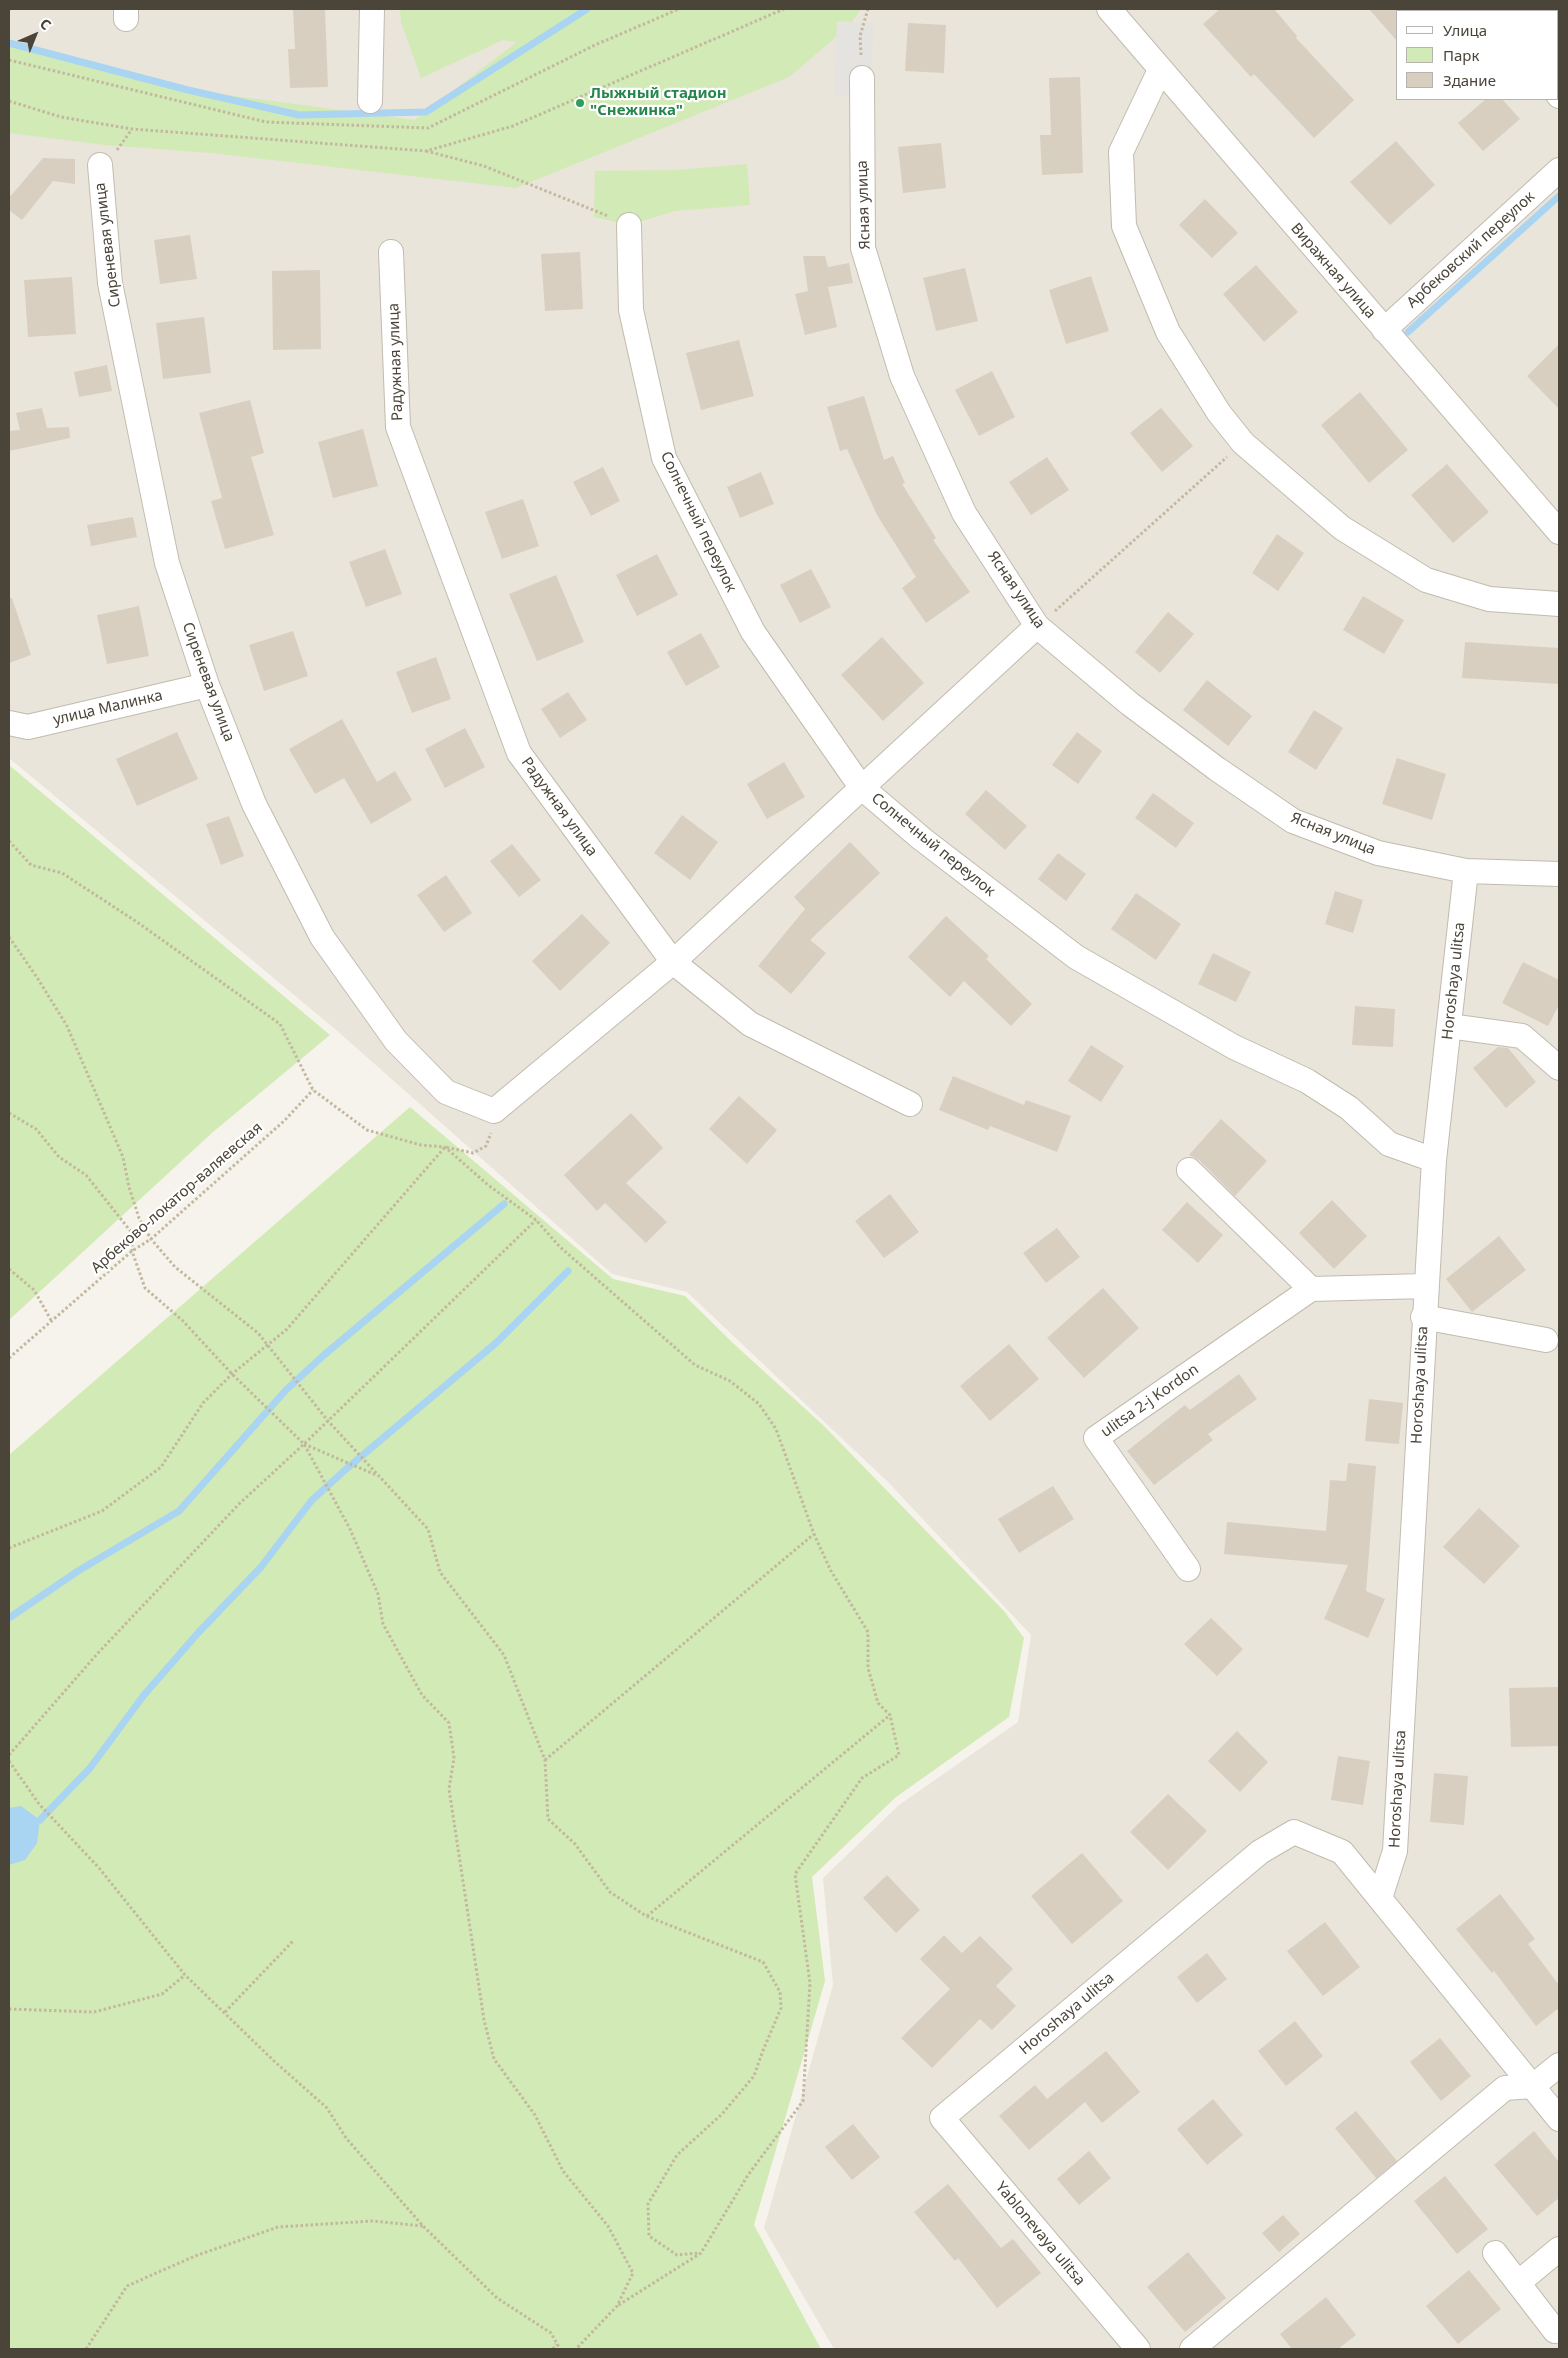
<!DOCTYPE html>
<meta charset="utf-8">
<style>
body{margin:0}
#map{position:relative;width:1568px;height:2358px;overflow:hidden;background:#f6f3ec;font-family:"Noto Sans",sans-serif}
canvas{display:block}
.frame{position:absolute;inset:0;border:10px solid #4b4439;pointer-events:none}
.legend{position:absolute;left:1396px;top:10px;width:162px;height:90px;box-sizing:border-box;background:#fff;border:1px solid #b7b4b0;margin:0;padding:6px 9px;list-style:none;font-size:15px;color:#4b4439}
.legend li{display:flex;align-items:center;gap:10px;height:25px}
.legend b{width:25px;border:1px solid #b7b4b0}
.north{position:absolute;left:10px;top:10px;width:50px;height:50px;-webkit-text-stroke:4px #fff;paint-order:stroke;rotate:44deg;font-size:14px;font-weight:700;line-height:20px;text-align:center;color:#4b4439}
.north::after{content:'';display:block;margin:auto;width:18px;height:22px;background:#4b4439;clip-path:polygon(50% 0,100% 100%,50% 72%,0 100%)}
</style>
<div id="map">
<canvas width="1568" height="2358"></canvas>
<div class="frame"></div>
<ul class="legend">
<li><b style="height:6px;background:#fff"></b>Улица</li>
<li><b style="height:14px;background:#d2eab5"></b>Парк</li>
<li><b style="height:14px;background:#d8cfc1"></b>Здание</li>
</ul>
<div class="north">С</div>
</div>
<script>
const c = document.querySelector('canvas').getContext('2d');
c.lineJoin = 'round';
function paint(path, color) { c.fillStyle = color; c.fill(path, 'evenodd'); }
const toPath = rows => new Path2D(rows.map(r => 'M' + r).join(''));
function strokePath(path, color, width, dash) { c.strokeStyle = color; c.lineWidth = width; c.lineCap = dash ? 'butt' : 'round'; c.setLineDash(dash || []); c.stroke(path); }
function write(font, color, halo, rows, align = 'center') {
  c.font = font + ' "Noto Sans",sans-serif'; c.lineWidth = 4.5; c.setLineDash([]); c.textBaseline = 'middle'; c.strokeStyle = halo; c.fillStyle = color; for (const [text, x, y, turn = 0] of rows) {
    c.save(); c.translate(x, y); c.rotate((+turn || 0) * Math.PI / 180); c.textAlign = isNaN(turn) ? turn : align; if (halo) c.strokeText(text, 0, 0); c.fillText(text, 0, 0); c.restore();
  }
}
paint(toPath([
 [9,9,1559,9,1559,2349,834,2349,764,2228,833,1985,823,1878,899,1805,1018,1722,1031,1635,888,1482,687,1292,612,1274,335,1029,9,758],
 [1397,11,1557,11,1557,99,1397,99]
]), '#eae5da');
paint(toPath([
 [400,9,861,9,849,26,789,77,516,188,211,153,105,145,9,133,9,44,167,87,415,120,517,42,503,40,421,78,401,22],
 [747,164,750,205,675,211,629,225,594,217,595,171,674,170],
 [9,765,330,1035,213,1132,9,1320],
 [410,1107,613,1279,685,1296,735,1345,823,1425,1004,1611,1024,1638,1009,1717,896,1797,812,1877,825,1981,754,2225,821,2349,9,2349,9,1455]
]), '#d2eab5');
paint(toPath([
 [837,21,874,23,870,97,834,95]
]), '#e5e3e0');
paint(toPath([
 [21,1806,40,1820,37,1843,25,1860,9,1865,9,1808]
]), '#a9d4f2');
strokePath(toPath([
 [9,43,188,90,299,115,426,112,587,9],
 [1408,332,1559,196],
 [9,1618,78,1571,179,1511,286,1390,324,1355,504,1204],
 [40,1820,90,1768,144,1695,198,1633,261,1567,312,1500,345,1470,496,1343,568,1271]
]), '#a9d4f2', 7);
paint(toPath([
 [293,9,325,9,328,87,290,88,288,49,295,49],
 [1220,9,1274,9,1297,36,1296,38,1354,100,1314,138,1254,74,1251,77,1203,24],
 [1369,9,1397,9,1397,41],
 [908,23,946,25,944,73,905,71],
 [1080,77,1083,173,1042,175,1040,135,1051,135,1049,78],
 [1486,99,1502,99,1520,119,1483,151,1458,123],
 [1396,141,1435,185,1390,225,1350,182],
 [941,143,946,188,903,193,898,147],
 [43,158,75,159,75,184,53,181,22,220,9,210,9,198],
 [1205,199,1238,233,1212,258,1179,225],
 [190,235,197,279,160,284,154,240],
 [580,252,583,309,545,311,541,254],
 [803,256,825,256,828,267,849,263,853,283,828,287,837,327,805,335,795,294,808,291],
 [1256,265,1298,312,1264,342,1223,294],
 [965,268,978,321,936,331,923,278],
 [320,270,321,349,273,350,272,271],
 [1091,276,1109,331,1066,344,1049,290],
 [72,277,76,334,28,337,24,280],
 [204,317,211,373,163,379,156,323],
 [739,340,754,396,701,410,686,353],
 [1559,344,1559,409,1527,376],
 [107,365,112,391,79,397,74,372],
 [992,371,1015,417,979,436,955,390],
 [1360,392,1408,450,1369,483,1321,425],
 [864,396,884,460,893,456,905,483,902,484,936,538,933,540,970,592,926,623,902,588,916,577,877,515,847,449,840,451,827,407],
 [250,400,264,453,251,457,274,535,225,549,211,501,222,498,199,413],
 [42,408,47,428,69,427,70,438,9,451,9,431,20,430,16,413],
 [1161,408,1193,446,1162,472,1130,433],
 [363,429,378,486,333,498,318,442],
 [1047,457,1069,490,1031,515,1009,482],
 [1447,464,1489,512,1453,543,1411,495],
 [603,467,620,501,591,516,573,482],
 [761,472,774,504,740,518,727,487],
 [523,499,539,546,502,559,485,512],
 [133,517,137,537,91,546,87,525],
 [1277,534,1304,553,1278,591,1252,573],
 [385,549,402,594,366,607,349,562],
 [657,554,678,595,637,616,616,575],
 [811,569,831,607,800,623,780,585],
 [556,575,584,642,537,661,509,594],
 [1363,596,1404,620,1384,654,1343,630],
 [9,598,12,598,31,655,9,663],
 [139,606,149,656,107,664,97,615],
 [1168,612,1194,634,1160,673,1135,652],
 [293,631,308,676,264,691,249,645],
 [701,633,720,667,686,686,667,652],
 [882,637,924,683,883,721,841,675],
 [1465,642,1559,648,1559,684,1462,678],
 [436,657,451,699,412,713,396,672],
 [1207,680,1252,716,1228,746,1183,710],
 [568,692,587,720,560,738,541,709],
 [1314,710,1343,728,1316,770,1288,752],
 [342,719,377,782,395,771,412,800,371,824,344,778,315,794,289,749],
 [465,728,485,767,445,788,425,749],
 [177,732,198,779,137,806,116,759],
 [1077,732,1102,751,1078,784,1052,765],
 [1397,758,1446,774,1432,820,1382,804],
 [784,762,805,797,767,819,747,784],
 [986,790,1027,826,1005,850,965,814],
 [1153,793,1194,823,1176,848,1135,818],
 [682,815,718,842,690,880,654,853],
 [229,816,244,856,221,865,206,824],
 [850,842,880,873,810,940,826,953,791,994,758,966,805,909,794,897],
 [512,844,541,880,519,897,490,861],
 [1058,853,1086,874,1066,901,1038,879],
 [446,875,472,913,444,932,417,895],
 [1335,891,1363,900,1353,933,1325,924],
 [1136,893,1181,924,1156,960,1111,929],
 [582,914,610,943,560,991,532,961],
 [946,916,989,956,986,959,1032,1004,1011,1026,964,981,950,997,908,957],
 [1213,953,1251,972,1236,1002,1198,984],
 [1523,962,1559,980,1559,1005,1548,1026,1502,1003],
 [1355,1006,1395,1009,1393,1047,1352,1045],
 [1091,1045,1124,1066,1101,1102,1068,1081],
 [1498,1047,1508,1048,1536,1082,1506,1108,1473,1068],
 [953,1076,1024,1105,1026,1100,1071,1116,1057,1152,990,1126,988,1130,939,1110],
 [739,1096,777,1130,747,1164,709,1129],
 [631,1113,663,1148,626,1183,667,1222,646,1243,605,1203,597,1211,564,1175],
 [1221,1119,1267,1161,1235,1196,1199,1160,1189,1155],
 [890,1194,919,1232,884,1258,855,1221],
 [1332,1200,1367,1236,1334,1269,1299,1233],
 [1187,1202,1223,1235,1198,1263,1162,1230],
 [1057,1228,1080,1257,1046,1283,1023,1253],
 [1499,1236,1526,1270,1472,1312,1446,1279],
 [1103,1288,1139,1328,1084,1378,1047,1338],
 [1009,1344,1039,1379,990,1421,960,1386],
 [1239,1374,1257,1399,1208,1434,1213,1440,1154,1485,1127,1451,1185,1405,1190,1410],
 [1369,1399,1403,1403,1399,1444,1365,1441],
 [1348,1463,1376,1466,1366,1591,1385,1599,1368,1638,1324,1619,1348,1565,1224,1554,1227,1522,1326,1531,1330,1480,1346,1481],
 [1053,1486,1074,1519,1019,1553,998,1519],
 [1479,1508,1520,1546,1484,1584,1443,1547],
 [1211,1618,1243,1649,1217,1676,1184,1644],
 [1559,1687,1559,1746,1511,1747,1509,1688],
 [1237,1731,1268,1762,1240,1792,1208,1761],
 [1338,1756,1370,1761,1363,1805,1331,1800],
 [1434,1773,1468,1776,1464,1825,1430,1822],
 [1168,1794,1207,1831,1168,1870,1130,1832],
 [1082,1853,1123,1901,1072,1944,1031,1896],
 [887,1875,920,1910,896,1933,863,1898],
 [1500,1894,1535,1939,1528,1944,1559,1985,1559,2008,1536,2026,1494,1971,1492,1973,1456,1929],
 [1325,1922,1360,1967,1323,1996,1287,1951],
 [944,1935,962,1953,980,1936,1013,1969,996,1986,1016,2006,992,2030,980,2019,932,2068,901,2038,950,1989,920,1959],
 [1207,1953,1227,1979,1197,2003,1177,1977],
 [1295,2021,1323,2056,1286,2086,1258,2051],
 [1440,2038,1471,2076,1441,2101,1410,2062],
 [1106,2051,1140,2092,1102,2123,1085,2102,1029,2150,999,2116,1035,2085,1047,2099],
 [1213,2099,1243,2135,1207,2165,1177,2129],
 [1356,2111,1397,2161,1376,2178,1335,2128],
 [853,2124,880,2157,852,2180,825,2147],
 [1534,2131,1559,2162,1559,2198,1537,2216,1494,2165],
 [1089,2151,1111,2178,1079,2205,1057,2179],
 [1445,2176,1488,2229,1457,2254,1414,2201],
 [948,2184,1001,2248,1013,2239,1041,2273,997,2308,958,2258,955,2261,914,2212],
 [1283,2215,1300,2234,1279,2252,1262,2233],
 [1188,2252,1226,2298,1185,2332,1147,2287],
 [1469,2270,1501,2309,1458,2344,1426,2306],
 [1326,2297,1356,2335,1338,2349,1292,2349,1280,2334]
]), '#d8cfc1');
const minor = toPath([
 [126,9,126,19],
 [1109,9,1559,532],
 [1484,9,1486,11],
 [1160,70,1121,152,1124,226,1168,332,1219,413,1243,443,1342,528,1426,580,1489,599,1559,604],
 [862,78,863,248,902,376,964,513,1037,626,1130,704,1217,769,1293,821,1378,853,1466,871,1559,874],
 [1557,93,1559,96],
 [370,101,372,9],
 [100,165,110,283,167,563,207,685,254,804,322,937,396,1041,446,1092,494,1111,673,962,1037,626],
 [629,225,631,310,664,458,753,632,861,787,922,839,1076,957,1234,1047,1307,1081,1349,1108,1389,1144,1434,1160],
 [391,252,398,427,519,753,673,962,750,1024,910,1104],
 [1384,330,1559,170],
 [9,723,28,727,207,685],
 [1449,1026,1522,1036,1559,1068],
 [1189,1170,1311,1289],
 [1423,1317,1546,1340],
 [1188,1569,1096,1438,1311,1289,1425,1286],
 [1380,1898,1395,1851,1434,1160,1466,871],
 [1495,2253,1555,2331],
 [1518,2283,1559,2249],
 [1138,2349,942,2118,1260,1852,1294,1832,1342,1852,1559,2119],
 [1192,2349,1505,2088,1533,2086,1559,2065]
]);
strokePath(minor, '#c2bbae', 26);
strokePath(toPath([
 [861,55,860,36,868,9],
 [9,60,266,122,428,128,595,45,679,9],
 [9,101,61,117,132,129,426,151,513,126,784,9],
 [117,150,132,129],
 [426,151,484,166,608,216],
 [1055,611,1227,457],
 [9,841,31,865,62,873,137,922,280,1024,313,1090,367,1130,421,1145,445,1147,488,1185,536,1220,560,1247,695,1365,730,1381,759,1404,776,1429,814,1534,831,1571,868,1632,868,1668,878,1703,890,1715,899,1755,862,1778,795,1874,810,1983,803,2101,748,2175,701,2253,617,2306],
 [9,937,38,979,67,1026,123,1157,129,1187,139,1218,151,1239,175,1267,258,1333,328,1421,428,1529,440,1572,504,1655,545,1760,548,1819,575,1844,610,1892,646,1916,763,1962,780,1992,781,2008,762,2053,754,2076,722,2114,677,2155,648,2204,649,2236,677,2255,699,2253],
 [9,1113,36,1129,59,1157,86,1175,132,1233,132,1251,145,1288,183,1321,232,1374,304,1444,350,1529,378,1594,383,1624,422,1695,449,1723,454,1758,449,1789,484,2020,494,2059,535,2115,563,2171,608,2226,633,2273,617,2306,576,2349],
 [9,1269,34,1290,51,1320],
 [9,1358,132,1251,151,1239,284,1121,313,1090],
 [304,1444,376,1475],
 [9,1548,102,1511,161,1467,203,1403,232,1374,287,1329,445,1147,473,1153,486,1146,491,1133],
 [9,1755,98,1653,239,1504,304,1444,536,1220],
 [545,1760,814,1534],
 [9,1761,39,1804,99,1868,185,1975,274,2061,327,2108,346,2138,423,2226,497,2298,551,2333,560,2349],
 [647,1916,890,1715],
 [9,2009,94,2012,162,1994,185,1975],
 [225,2012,294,1940],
 [86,2349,127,2286,195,2256,278,2227,372,2221,423,2226],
 [553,2349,556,2344]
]), '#c4b79f', 3, [2.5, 2.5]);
strokePath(minor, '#fff', 24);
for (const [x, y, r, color] of [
 [580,103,5,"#2e9e5b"]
]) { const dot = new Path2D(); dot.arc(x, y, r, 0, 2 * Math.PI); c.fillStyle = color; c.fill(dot); strokePath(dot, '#fff', 2); }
write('bold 15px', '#27864d', '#fff', [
 ["Лыжный стадион",590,94],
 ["\"Снежинка\"",590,111]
], 'left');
write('15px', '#4b4439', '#fff', [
 ["Ясная улица",864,205,-92],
 ["Сиреневая улица",108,245,-97],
 ["Арбековский переулок",1471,250,-42],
 ["Виражная улица",1333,271,49],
 ["Радужная улица",396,362,-92],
 ["Солнечный переулок",698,522,64],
 ["Ясная улица",1016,590,56],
 ["Сиреневая улица",208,682,70],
 ["улица Малинка",108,708,-13],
 ["Радужная улица",559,807,54],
 ["Ясная улица",1333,834,22],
 ["Солнечный переулок",933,845,39],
 ["Horoshaya ulitsa",1454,981,-84],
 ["Арбеково-локатор-валяевская",177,1198,-41],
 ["Horoshaya ulitsa",1420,1385,-87],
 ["ulitsa 2-j Kordon",1150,1401,-35],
 ["Horoshaya ulitsa",1398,1789,-87],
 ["Horoshaya ulitsa",1067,2014,-40],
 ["Yablonevaya ulitsa",1040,2234,50]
]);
</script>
